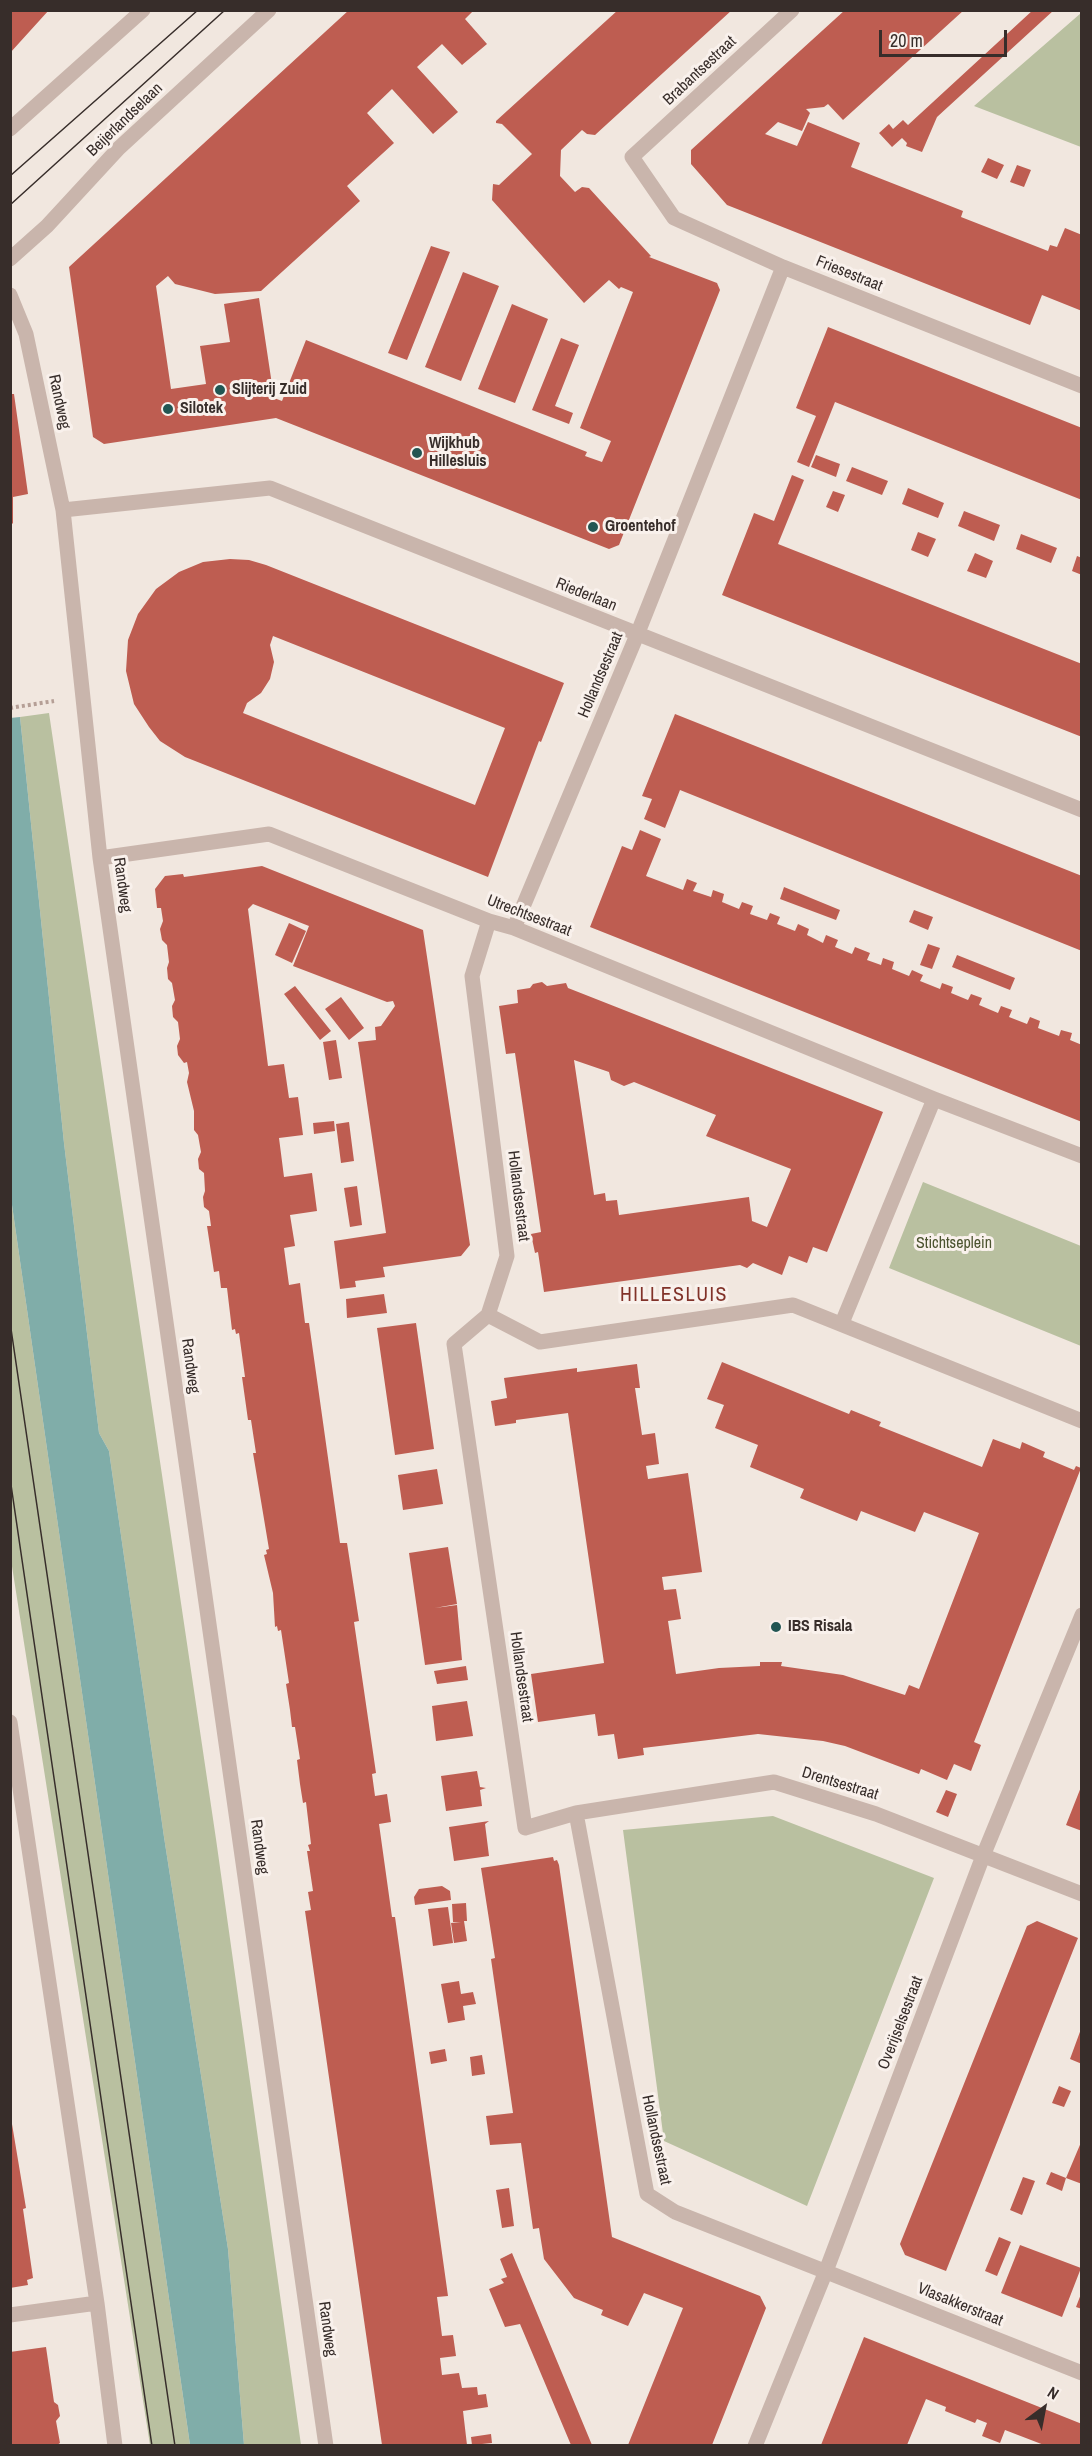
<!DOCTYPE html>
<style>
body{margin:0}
#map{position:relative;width:1092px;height:2456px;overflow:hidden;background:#f1e7df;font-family:"Archivo Narrow",sans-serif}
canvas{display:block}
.frame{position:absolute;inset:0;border:12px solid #372d2a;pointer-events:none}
.north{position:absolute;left:1014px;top:2378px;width:60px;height:60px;-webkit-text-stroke:4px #f9f1ec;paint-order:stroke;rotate:32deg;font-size:16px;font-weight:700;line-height:24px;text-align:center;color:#372d2a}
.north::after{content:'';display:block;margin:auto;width:21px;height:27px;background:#372d2a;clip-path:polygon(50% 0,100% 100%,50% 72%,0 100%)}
.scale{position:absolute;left:879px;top:30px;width:128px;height:27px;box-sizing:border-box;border:3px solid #372d2a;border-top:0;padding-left:8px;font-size:18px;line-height:21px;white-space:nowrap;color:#372d2a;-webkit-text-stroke:4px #f9f1ec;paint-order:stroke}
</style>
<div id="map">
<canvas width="1092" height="2456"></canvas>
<div class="frame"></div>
<div class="north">N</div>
<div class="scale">20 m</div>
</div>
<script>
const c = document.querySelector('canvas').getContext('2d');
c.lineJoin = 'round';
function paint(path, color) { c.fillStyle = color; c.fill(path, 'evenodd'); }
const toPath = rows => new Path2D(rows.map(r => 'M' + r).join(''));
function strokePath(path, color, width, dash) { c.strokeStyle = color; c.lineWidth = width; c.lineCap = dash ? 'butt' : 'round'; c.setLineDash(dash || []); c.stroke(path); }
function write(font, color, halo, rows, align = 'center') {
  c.font = font + ' "Archivo Narrow",sans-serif'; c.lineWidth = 6; c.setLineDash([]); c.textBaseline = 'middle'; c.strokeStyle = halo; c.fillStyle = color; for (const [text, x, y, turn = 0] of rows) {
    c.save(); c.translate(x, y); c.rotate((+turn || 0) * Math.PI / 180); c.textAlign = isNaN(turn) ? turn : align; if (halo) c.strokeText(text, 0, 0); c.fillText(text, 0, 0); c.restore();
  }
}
paint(toPath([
 [1081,13,1081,147,974,106],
 [49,713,216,1839,301,2445,244,2445,228,2249,164,1837,109,1451,99,1433,64,1143,20,717],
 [923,1182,1081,1246,1081,1346,889,1268],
 [10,1191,14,1219,190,2445,150,2445,11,1560],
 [773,1816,934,1878,807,2206,664,2141,623,1830]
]), '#b9c0a0');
paint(toPath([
 [20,717,64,1143,99,1433,109,1451,164,1837,228,2249,244,2445,190,2445,14,1219,10,1191,10,718]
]), '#80ada9');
paint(toPath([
 [10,10,49,10,10,53],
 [349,10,474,10,465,19,487,44,462,65,442,44,417,67,458,112,433,134,392,89,367,113,394,143,347,186,360,201,261,291,215,294,175,284,168,276,156,286,171,389,206,384,200,346,230,342,224,304,259,298,274,398,282,401,306,340,587,452,585,456,602,462,611,441,580,428,633,292,621,287,619,289,609,280,584,303,492,200,493,184,499,185,532,154,502,124,496,123,496,121,618,10,732,10,595,135,587,134,582,130,561,150,560,176,575,192,582,187,589,188,651,256,649,257,717,283,720,290,619,545,609,549,276,418,104,444,93,437,69,267],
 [845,10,964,10,843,120,828,104,824,107,806,109,810,113,802,131,778,122,765,134,797,146,808,122,860,143,851,167,963,211,961,217,1048,251,1050,245,1057,247,1065,228,1082,235,1082,311,1042,295,1030,325,727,205,691,164,691,150],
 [1033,10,1054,10,937,117,922,152,906,146,907,143,902,138,892,147,879,133,889,124,893,129,903,120,908,125],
 [988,158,1004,165,997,179,981,172],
 [1017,165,1031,170,1024,187,1010,182],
 [431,246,450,252,407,360,388,353],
 [463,272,499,286,461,381,425,367],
 [512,304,548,319,515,403,478,389],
 [828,327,1082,428,1082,500,835,402,809,467,797,462,816,416,796,408],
 [561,338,579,345,555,406,573,413,569,424,532,410],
 [10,394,14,394,28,494,13,497,13,523,10,526],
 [816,455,840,464,836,477,811,467],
 [852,467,888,481,882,495,846,481],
 [792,475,804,480,778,544,1082,664,1082,737,722,595,754,513,774,521],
 [908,488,944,503,938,518,902,504],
 [833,491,845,495,838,512,826,507],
 [964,511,1000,525,994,541,958,526],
 [918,532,936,539,928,557,911,550],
 [1021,534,1057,548,1051,563,1016,549],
 [975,553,993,561,986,578,967,571],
 [1077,556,1082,558,1082,575,1072,571],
 [230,559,249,560,266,565,564,683,541,742,539,741,488,877,185,757,160,741,149,727,134,704,126,671,128,640,138,614,156,589,179,572,203,562],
 [273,636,505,728,475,805,243,713,247,703,261,693,270,679,274,662,270,645],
 [675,714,1082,876,1082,951,680,790,665,828,644,819,652,799,642,796],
 [640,830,661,839,646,876,683,890,687,879,697,883,693,891,711,897,713,890,724,894,722,902,739,909,742,902,753,906,750,914,767,920,770,913,780,917,777,924,795,931,798,924,809,929,807,935,823,943,826,935,838,940,835,947,852,954,855,947,870,953,867,960,881,965,883,958,894,962,892,969,909,976,912,970,923,975,920,981,940,989,942,983,953,987,951,993,968,1000,971,994,982,998,979,1005,998,1013,1001,1006,1012,1010,1009,1017,1027,1024,1030,1017,1040,1021,1038,1028,1059,1036,1061,1030,1072,1033,1070,1040,1082,1045,1082,1122,590,927,622,846,632,850],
 [262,866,423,930,470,1245,461,1256,383,1267,385,1277,355,1281,356,1287,340,1289,334,1241,386,1233,358,1042,376,1040,375,1027,381,1026,395,1006,393,1001,387,1002,293,966,309,926,253,904,248,909,268,1066,284,1064,289,1098,298,1097,303,1135,279,1138,284,1177,312,1173,317,1211,290,1215,295,1246,284,1248,289,1285,300,1283,305,1323,309,1323,340,1543,347,1543,359,1621,354,1622,376,1773,372,1774,375,1796,387,1794,391,1822,379,1824,392,1917,395,1917,448,2296,437,2297,442,2336,453,2335,456,2356,440,2358,442,2375,459,2373,462,2388,477,2387,478,2395,486,2394,488,2407,463,2411,467,2445,382,2445,305,1911,311,1910,308,1892,313,1891,307,1851,310,1851,308,1845,311,1844,306,1802,303,1803,300,1784,297,1760,300,1759,295,1727,292,1727,290,1710,286,1684,289,1683,281,1630,278,1631,277,1626,275,1627,273,1593,264,1555,267,1554,266,1550,269,1549,253,1453,256,1453,251,1420,248,1420,242,1377,245,1377,239,1333,236,1334,235,1329,232,1330,227,1288,221,1288,219,1271,214,1272,207,1226,211,1226,209,1211,204,1207,203,1197,205,1191,204,1173,199,1169,198,1159,201,1152,198,1135,194,1130,194,1111,187,1082,189,1073,187,1062,184,1063,178,1055,177,1046,180,1039,178,1022,173,1017,172,1006,175,1000,172,983,168,979,167,968,169,962,167,945,162,940,160,929,163,921,161,908,157,908,155,889,165,876,183,874,184,877],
 [784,887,840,910,836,920,780,899],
 [914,910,933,917,928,930,909,922],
 [289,923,306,931,292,963,275,955],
 [928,944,940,948,932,969,920,965],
 [957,955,1015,978,1010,990,952,967],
 [542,982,547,986,566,983,568,988,883,1112,827,1252,813,1247,807,1263,789,1256,782,1275,753,1263,747,1268,740,1265,544,1292,538,1252,535,1253,531,1234,541,1232,515,1053,506,1054,499,1006,518,1003,517,990,530,988,533,984],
 [574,1060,609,1072,611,1080,624,1086,634,1082,716,1115,706,1136,791,1169,767,1227,752,1221,749,1197,619,1215,617,1200,606,1201,605,1193,594,1195],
 [295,986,331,1031,320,1040,284,994],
 [341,997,364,1028,349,1040,325,1009],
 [336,1040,342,1078,329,1080,323,1042],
 [334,1121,335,1131,314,1134,313,1123],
 [349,1122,354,1161,341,1163,336,1124],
 [357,1186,362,1225,350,1227,344,1188],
 [384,1294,387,1313,347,1318,346,1299],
 [416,1323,434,1449,395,1455,377,1328],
 [722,1362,849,1414,851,1410,881,1422,879,1426,982,1467,993,1439,1020,1449,1022,1442,1045,1452,1043,1457,1074,1470,1076,1466,1081,1468,974,1742,981,1745,971,1771,954,1764,947,1780,921,1769,919,1774,845,1746,823,1741,758,1734,643,1748,644,1755,618,1759,614,1734,598,1736,595,1714,538,1722,531,1674,604,1663,585,1533,568,1413,516,1420,516,1423,495,1426,491,1401,507,1398,504,1378,577,1368,577,1372,637,1364,640,1388,635,1388,642,1435,655,1433,659,1464,646,1466,648,1479,688,1473,702,1572,662,1577,664,1590,676,1589,681,1619,668,1621,676,1674,719,1668,760,1666,760,1662,782,1662,781,1666,843,1675,905,1695,909,1685,919,1689,979,1533,924,1512,915,1532,861,1511,857,1521,800,1498,804,1489,750,1467,758,1445,715,1428,724,1405,707,1399],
 [437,1469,443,1504,403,1510,398,1475],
 [448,1547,457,1604,435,1608,457,1605,462,1660,425,1665,409,1553],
 [466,1666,468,1680,437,1684,434,1671],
 [467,1701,473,1736,436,1741,432,1706],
 [477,1771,480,1787,486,1788,480,1790,482,1806,446,1811,441,1776],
 [1081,1787,1082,1787,1082,1831,1066,1825],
 [946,1790,957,1794,948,1817,936,1812],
 [489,1821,485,1824,489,1856,454,1861,449,1827],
 [553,1857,554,1861,557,1860,559,1865,612,2237,760,2296,766,2308,712,2445,628,2445,683,2308,644,2293,628,2326,601,2315,603,2310,574,2298,544,2259,539,2228,533,2229,521,2143,490,2145,486,2116,513,2113,491,1959,495,1958,481,1868],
 [442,1886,450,1891,451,1900,415,1905,414,1897,419,1889],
 [466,1903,467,1921,464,1921,467,1941,454,1943,451,1923,461,1922,453,1922,452,1904],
 [448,1907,453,1943,433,1946,428,1909],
 [1037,1921,1078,1938,946,2271,905,2255,900,2244,1027,1926],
 [459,1981,461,1994,473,1992,476,2004,463,2006,465,2020,448,2023,441,1984],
 [1081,2029,1082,2029,1082,2064,1070,2059],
 [445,2049,447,2061,431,2064,429,2052],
 [482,2055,485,2074,472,2076,470,2057],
 [1059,2086,1071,2091,1064,2107,1052,2103],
 [10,2112,26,2208,23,2209,33,2278,27,2280,28,2285,10,2288],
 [1082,2140,1082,2184,1066,2178],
 [1051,2172,1066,2178,1062,2191,1046,2184],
 [1023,2177,1035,2181,1022,2215,1010,2210],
 [509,2188,514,2226,502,2228,496,2190],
 [999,2237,1011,2242,997,2276,985,2271],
 [1020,2245,1081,2268,1062,2317,1001,2293],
 [512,2253,592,2445,571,2445,520,2324,505,2327,489,2289,504,2283,501,2279,507,2277,500,2259],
 [1081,2294,1082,2294,1082,2309,1076,2307],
 [864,2337,1082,2424,1082,2445,1044,2445,1005,2430,1000,2443,982,2436,987,2423,977,2419,975,2423,945,2411,946,2407,926,2399,907,2445,821,2445],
 [46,2347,54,2402,58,2405,60,2416,56,2421,60,2443,57,2445,10,2445,10,2352],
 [491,2434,492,2443,472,2445,471,2437]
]), '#be5d51');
strokePath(toPath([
 [10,708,54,701]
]), '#b59f96', 4, [3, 3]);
strokePath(toPath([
 [792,10,632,157,674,218,783,267,1082,386],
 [10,129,143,10],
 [10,259,47,226,119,148,269,10],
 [10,295,26,334,63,510,100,858,326,2446],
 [63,510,270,488,1082,810],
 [100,858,269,834,489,921,514,928,934,1099,1082,1156],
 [489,921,472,976,507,1256,488,1315,454,1344,525,1828,576,1813,647,2194,675,2212,1082,2373],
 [514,928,637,635,783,267],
 [488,1315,540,1342,793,1305,1082,1421],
 [842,1323,934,1099],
 [10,1722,97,2303,115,2446],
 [576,1813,774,1782,876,1814,1082,1894],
 [10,2315,97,2303],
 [755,2446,826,2271,983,1856,1082,1615]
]), '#c9b5ac', 15);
strokePath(toPath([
 [10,176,198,10],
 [10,205,225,10],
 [10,1322,175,2446],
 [10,1478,152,2446]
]), '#372d2a', 1.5);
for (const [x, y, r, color] of [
 [220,390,6,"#225653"],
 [168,409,6,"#225653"],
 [417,453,6,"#225653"],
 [593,527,6,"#225653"],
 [776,1627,6,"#225653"]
]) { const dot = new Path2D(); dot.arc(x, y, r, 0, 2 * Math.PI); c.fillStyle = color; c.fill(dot); strokePath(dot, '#f9f1ec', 2); }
write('16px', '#372d2a', '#f9f1ec', [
 ["Brabantsestraat",700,71,-43],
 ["Beijerlandselaan",125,120,-44],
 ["Friesestraat",849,274,22],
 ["Randweg",59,402,78],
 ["Riederlaan",586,595,22],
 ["Hollandsestraat",601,675,-67],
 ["Randweg",122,885,82],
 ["Utrechtsestraat",529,916,21],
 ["Hollandsestraat",518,1196,83],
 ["Randweg",190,1366,82],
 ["Hollandsestraat",521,1677,82],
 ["Drentsestraat",840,1784,17],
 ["Randweg",259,1847,82],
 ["Overijselsestraat",901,2023,-69],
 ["Hollandsestraat",656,2140,78],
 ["Vlasakkerstraat",960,2305,22],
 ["Randweg",327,2329,82]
]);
write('bold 16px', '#372d2a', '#f9f1ec', [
 ["Slijterij Zuid",232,390],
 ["Silotek",180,409],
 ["Wijkhub",429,444],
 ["Hillesluis",429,462],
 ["Groentehof",605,527],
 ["IBS Risala",788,1627]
], 'left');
write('16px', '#4c5430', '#f9f1ec', [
 ["Stichtseplein",954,1244]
]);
c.letterSpacing = '1.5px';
write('20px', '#813229', '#f9f1ec', [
 ["HILLESLUIS",674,1296]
]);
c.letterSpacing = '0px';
</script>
